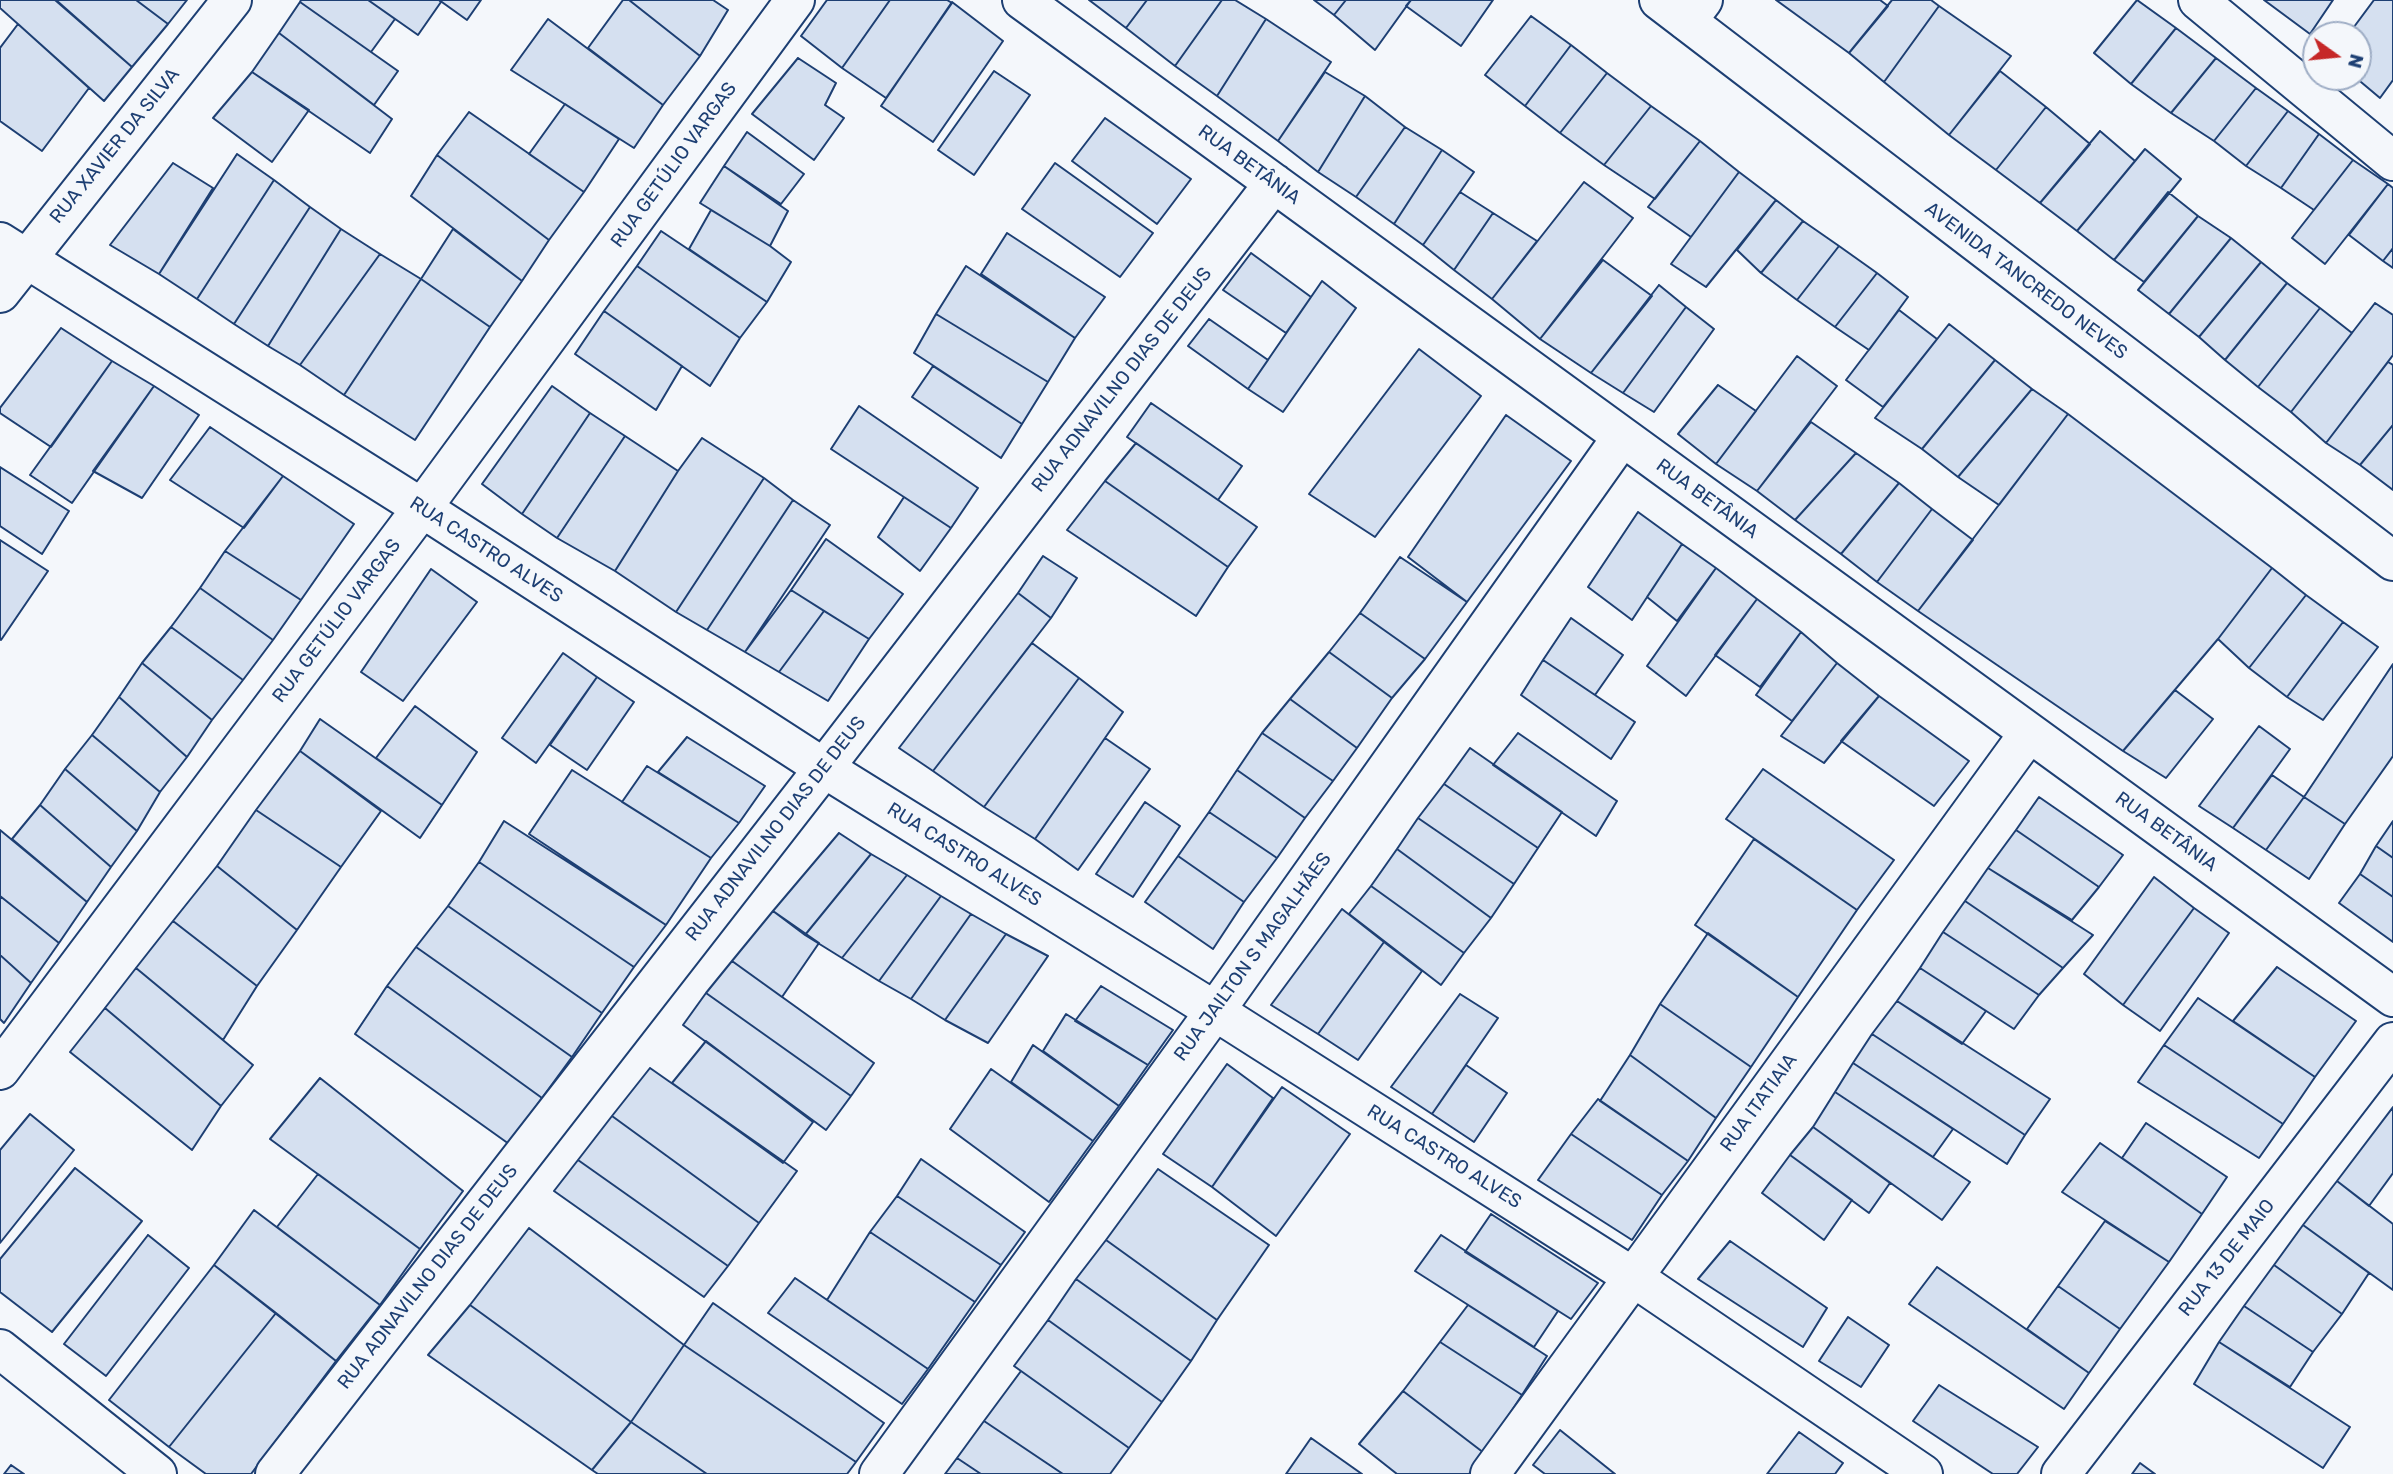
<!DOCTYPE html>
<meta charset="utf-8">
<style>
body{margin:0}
#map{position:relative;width:2393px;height:1474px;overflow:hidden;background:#f4f7fb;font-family:Rubik,sans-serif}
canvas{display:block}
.north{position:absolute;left:2302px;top:21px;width:70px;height:70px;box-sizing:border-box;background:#f4f7fb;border:2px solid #9eadc5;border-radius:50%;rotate:105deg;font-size:19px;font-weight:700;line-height:28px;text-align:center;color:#1d3f73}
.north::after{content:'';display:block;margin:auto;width:24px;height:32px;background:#c62828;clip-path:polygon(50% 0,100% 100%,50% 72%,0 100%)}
</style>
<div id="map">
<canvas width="2393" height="1474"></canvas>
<div class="north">N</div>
</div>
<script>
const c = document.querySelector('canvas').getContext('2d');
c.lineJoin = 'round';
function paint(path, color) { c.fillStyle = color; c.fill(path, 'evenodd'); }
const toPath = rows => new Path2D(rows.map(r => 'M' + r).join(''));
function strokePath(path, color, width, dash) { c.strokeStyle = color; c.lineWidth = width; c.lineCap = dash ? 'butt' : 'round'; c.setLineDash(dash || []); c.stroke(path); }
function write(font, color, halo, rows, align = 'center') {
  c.font = font + ' Rubik,sans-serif'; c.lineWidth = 5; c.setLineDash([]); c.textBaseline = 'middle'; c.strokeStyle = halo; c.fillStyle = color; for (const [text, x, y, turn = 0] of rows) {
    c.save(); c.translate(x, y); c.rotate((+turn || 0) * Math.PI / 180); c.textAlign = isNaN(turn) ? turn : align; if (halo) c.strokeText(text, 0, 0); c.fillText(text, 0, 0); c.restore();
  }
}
const building = toPath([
 [0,0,56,0,132,67,104,101,0,8,0,0],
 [55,0,136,0,168,24,132,67,55,0],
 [136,0,187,0,168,24,136,0],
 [301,0,368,0,395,19,371,52,300,2,301,0],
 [368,0,439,0,441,2,418,35,368,0],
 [439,0,481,0,467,20,439,0],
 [623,0,629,0,700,56,663,105,588,48,623,0],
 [629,0,713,0,728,10,700,56,629,0],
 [827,0,890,0,842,68,801,36,827,0],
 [890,0,947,0,952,3,886,98,842,68,890,0],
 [1089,0,1147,0,1126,28,1089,0],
 [1147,0,1222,0,1175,66,1126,28,1147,0],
 [1222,0,1235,0,1266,19,1217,96,1175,66,1222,0],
 [1314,0,1346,0,1334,15,1314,0],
 [1346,0,1411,0,1375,50,1334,15,1346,0],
 [1411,0,1493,0,1461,46,1406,6,1411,0],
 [1776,0,1880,0,1888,6,1849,53,1776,0],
 [1892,0,1931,0,1939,6,1884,82,1849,53,1892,0],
 [2137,0,2176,28,2131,84,2094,53,2137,0],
 [2264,0,2333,0,2310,34,2264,0],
 [2374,0,2393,0,2393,80,2380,98,2355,77,2358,77,2358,35,2348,35,2374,0],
 [300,2,398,71,374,105,279,33,300,2],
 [952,2,1003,41,933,142,881,106,952,2],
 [1939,6,2011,56,1949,135,1884,82,1939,6],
 [1531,16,1571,45,1525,106,1485,75,1531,16],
 [548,19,663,105,634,148,511,70,548,19],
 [1266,19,1331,62,1278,141,1217,96,1266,19],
 [18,24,89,88,42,151,0,121,0,48,18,24],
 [2176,28,2216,58,2171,113,2131,84,2176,28],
 [279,33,392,119,370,153,252,72,279,33],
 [1571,45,1607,73,1560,133,1525,106,1571,45],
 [798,58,836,83,825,105,844,118,814,160,752,114,798,58],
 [2216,58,2256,88,2214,141,2171,113,2216,58],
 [994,71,1030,95,974,175,938,150,994,71],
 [2000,71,2046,107,1996,170,1949,135,2000,71],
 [252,72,309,110,272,162,213,118,252,72],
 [1325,72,1365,96,1318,172,1278,141,1325,72],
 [1607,73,1651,106,1604,165,1560,133,1607,73],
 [2256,88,2288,111,2246,166,2214,141,2256,88],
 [1365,96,1405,127,1356,197,1318,172,1365,96],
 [565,104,619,139,584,192,529,154,565,104],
 [1651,106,1700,141,1655,199,1604,165,1651,106],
 [2046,107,2090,144,2040,203,1996,170,2046,107],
 [2288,111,2319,134,2281,188,2246,166,2288,111],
 [469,112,584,192,549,240,437,155,469,112],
 [1105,118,1191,179,1157,224,1072,161,1105,118],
 [1405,127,1442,150,1394,224,1356,197,1405,127],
 [2100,131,2135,161,2077,231,2040,203,2100,131],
 [747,132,804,174,781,204,724,166,747,132],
 [2319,134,2353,160,2314,210,2281,188,2319,134],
 [1700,141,1739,172,1691,237,1648,207,1700,141],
 [2145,149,2181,179,2114,260,2077,231,2145,149],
 [1442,150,1474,172,1423,245,1394,224,1442,150],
 [237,154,274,180,197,299,159,274,237,154],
 [437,155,549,240,522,281,411,196,437,155],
 [2353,160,2388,184,2325,264,2292,238,2353,160],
 [173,163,213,188,159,274,110,245,173,163],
 [1055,163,1153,233,1120,277,1022,209,1055,163],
 [724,166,788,211,770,246,700,203,724,166],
 [1739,172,1776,200,1706,287,1671,264,1739,172],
 [274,180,310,207,234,324,197,299,274,180],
 [1584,182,1633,218,1540,339,1492,299,1584,182],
 [2388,184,2393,188,2393,248,2383,261,2349,235,2388,184],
 [1460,192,1493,213,1454,270,1423,245,1460,192],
 [2168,192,2198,216,2144,282,2114,260,2168,192],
 [1776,200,1803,221,1761,273,1737,250,1776,200],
 [310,207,341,229,268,346,234,324,310,207],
 [711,210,770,246,791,262,767,302,689,249,711,210],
 [1493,213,1537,241,1492,299,1454,270,1493,213],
 [2198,216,2231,238,2169,314,2138,290,2198,216],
 [1803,221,1839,246,1797,300,1761,273,1803,221],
 [341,229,380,254,300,365,268,346,341,229],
 [453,229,522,281,490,327,421,279,453,229],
 [661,231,767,302,740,338,637,266,661,231],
 [1007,233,1105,297,1075,338,981,274,1007,233],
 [2231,238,2261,262,2199,337,2169,314,2231,238],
 [1839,246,1877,273,1835,327,1797,300,1839,246],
 [2393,248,2393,268,2383,261,2393,248],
 [1251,253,1311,297,1286,333,1223,290,1251,253],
 [380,254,421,279,344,395,300,365,380,254],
 [1603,260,1652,296,1591,373,1540,339,1603,260],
 [2261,262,2287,283,2225,360,2199,337,2261,262],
 [637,266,740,338,710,386,604,311,637,266],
 [966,266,1075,338,1048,382,936,314,966,266],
 [1877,273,1908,297,1869,350,1835,327,1877,273],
 [421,279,490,327,415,440,344,395,421,279],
 [1322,281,1356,308,1283,412,1248,389,1322,281],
 [2287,283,2320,308,2258,387,2225,360,2287,283],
 [1659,285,1686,307,1623,393,1591,373,1659,285],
 [2375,303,2393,315,2393,355,2326,443,2291,412,2375,303],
 [1686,307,1714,329,1654,412,1623,393,1686,307],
 [2320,308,2352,333,2291,412,2258,387,2320,308],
 [1899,310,1937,339,1883,407,1846,380,1899,310],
 [604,311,682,366,656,410,575,354,604,311],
 [936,314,1048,382,1022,424,914,353,936,314],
 [1209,319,1268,360,1248,389,1188,346,1209,319],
 [1949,324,1995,360,1922,449,1875,418,1949,324],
 [61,328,112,361,51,447,0,413,0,408,61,328],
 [1419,349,1481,396,1375,537,1309,494,1419,349],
 [1797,356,1837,386,1757,491,1716,464,1797,356],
 [1995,360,2032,389,1958,477,1922,449,1995,360],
 [112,361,154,386,72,503,30,475,112,361],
 [2388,362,2393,365,2393,425,2360,465,2326,443,2388,362],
 [933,366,1022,424,1001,458,912,397,933,366],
 [1718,385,1756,411,1716,464,1678,434,1718,385],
 [154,386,199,415,142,498,93,471,154,386],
 [552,386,590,413,522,514,482,484,552,386],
 [2032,389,2068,414,1999,505,1958,477,2032,389],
 [1151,403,1242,466,1218,500,1127,437,1151,403],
 [859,406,978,488,951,528,831,449,859,406],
 [590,413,625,436,557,538,522,514,590,413],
 [2068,414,2272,568,2218,639,2123,751,1918,611,2068,414],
 [1506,415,1571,461,1467,602,1408,557,1506,415],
 [1811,422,1856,453,1795,520,1757,491,1811,422],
 [2393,425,2393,490,2360,465,2393,425],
 [210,427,283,476,244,528,170,480,210,427],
 [625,436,678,471,615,571,557,538,625,436],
 [702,438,764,478,676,612,615,571,678,471,702,438],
 [1136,443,1257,527,1228,567,1105,481,1136,443],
 [1856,453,1899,483,1841,554,1795,520,1856,453],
 [0,467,69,511,42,554,0,526,0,467],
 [283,476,354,524,301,600,225,551,283,476],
 [764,478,793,500,707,630,676,612,764,478],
 [1105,481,1228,567,1196,616,1067,530,1105,481],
 [1899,483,1932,509,1877,582,1841,554,1899,483],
 [904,497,951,528,920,571,878,537,904,497],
 [793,500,830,525,745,652,707,630,793,500],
 [1932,509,1973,540,1918,611,1877,582,1932,509],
 [1638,512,1682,544,1632,620,1588,587,1638,512],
 [826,539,903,594,869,639,791,590,826,539],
 [0,540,48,571,1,640,0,639,0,540],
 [1682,544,1716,568,1677,621,1647,597,1682,544],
 [225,551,301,600,273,640,200,588,225,551],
 [1043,556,1077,578,1051,618,1018,593,1043,556],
 [1400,557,1467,602,1425,659,1360,613,1400,557],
 [1716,568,1757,599,1686,696,1647,666,1716,568],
 [2272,568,2306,595,2249,668,2218,639,2272,568],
 [431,569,477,602,403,701,361,672,431,569],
 [200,588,273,640,243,680,171,627,200,588],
 [791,590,824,611,779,672,745,652,791,590],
 [1018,593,1051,618,933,771,899,748,1018,593],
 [2306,595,2343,622,2287,697,2249,668,2306,595],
 [1757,599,1801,632,1760,687,1715,655,1757,599],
 [824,611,869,639,828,701,779,672,824,611],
 [1360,613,1425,659,1392,698,1329,652,1360,613],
 [1571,618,1623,655,1595,695,1543,660,1571,618],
 [2343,622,2378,647,2323,720,2287,697,2343,622],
 [171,627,243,680,212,720,142,663,171,627],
 [1801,632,1837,663,1792,721,1756,695,1801,632],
 [1032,643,1079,678,984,807,933,771,1032,643],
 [1329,652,1392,698,1357,748,1290,699,1329,652],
 [563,653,597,677,536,763,502,738,563,653],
 [1543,660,1635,722,1611,759,1521,695,1543,660],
 [142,663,212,720,187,757,119,697,142,663],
 [1837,663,1879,696,1824,763,1781,736,1837,663],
 [2393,664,2393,756,2345,824,2304,797,2393,664],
 [597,677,634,702,587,770,550,745,597,677],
 [1079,678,1123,712,1035,839,984,807,1079,678],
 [2175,690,2213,719,2166,778,2123,751,2175,690],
 [1879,696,1969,761,1934,806,1841,741,1879,696],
 [119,697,187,757,160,792,92,735,119,697],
 [1290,699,1357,748,1333,781,1262,733,1290,699],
 [415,706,477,752,442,805,376,758,415,706],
 [320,719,442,805,420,838,300,751,320,719],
 [2259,726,2290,749,2233,828,2199,806,2259,726],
 [1262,733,1333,781,1305,818,1237,770,1262,733],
 [1518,733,1617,801,1596,836,1493,765,1518,733],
 [92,735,160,792,137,831,65,769,92,735],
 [687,737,765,786,739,823,658,772,687,737],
 [1105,738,1150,769,1078,870,1035,839,1105,738],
 [1470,748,1562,812,1538,848,1444,784,1470,748],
 [300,751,381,811,341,867,256,810,300,751],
 [647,766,739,823,711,858,622,802,647,766],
 [65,769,137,831,111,867,40,805,65,769],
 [1763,769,1894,860,1857,910,1726,819,1763,769],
 [572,770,711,858,666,925,529,834,572,770],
 [1237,770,1305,818,1277,858,1209,812,1237,770],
 [2272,775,2304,797,2266,850,2233,828,2272,775],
 [1444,784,1538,848,1514,884,1418,818,1444,784],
 [2039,797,2123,855,2099,887,2016,830,2039,797],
 [2304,797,2345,824,2309,879,2266,850,2304,797],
 [1145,802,1180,826,1133,897,1096,874,1145,802],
 [40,805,111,867,87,902,12,839,40,805],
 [256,810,341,867,297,930,217,866,256,810],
 [1209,812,1277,858,1244,902,1178,856,1209,812],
 [1418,818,1514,884,1491,918,1397,849,1418,818],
 [504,821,666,925,634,967,479,862,504,821],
 [2393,821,2393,858,2376,846,2393,821],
 [0,830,87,902,59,943,0,896,0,830],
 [2016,830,2099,887,2072,920,1988,868,2016,830],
 [839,833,871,854,805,935,773,911,839,833],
 [1754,839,1857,910,1798,997,1695,925,1754,839],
 [2376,846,2393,858,2393,897,2360,874,2376,846],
 [1397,849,1491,918,1464,953,1371,886,1397,849],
 [871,854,907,875,842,958,805,935,871,854],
 [1178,856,1244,902,1213,949,1145,902,1178,856],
 [479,862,634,967,602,1013,448,906,479,862],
 [217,866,297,930,257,986,173,921,217,866],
 [1988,868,2093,935,2063,968,1965,901,1988,868],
 [2360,874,2393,897,2393,942,2339,903,2360,874],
 [907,875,941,896,879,981,842,958,907,875],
 [2154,877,2194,908,2123,1005,2084,974,2154,877],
 [1371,886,1464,953,1441,985,1349,914,1371,886],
 [0,896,59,943,31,983,0,955,0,896],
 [941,896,971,914,911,999,879,981,941,896],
 [1965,901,2063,968,2039,995,1943,932,1965,901],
 [448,906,602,1013,572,1057,416,947,448,906],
 [2194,908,2229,933,2160,1031,2123,1005,2194,908],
 [1342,909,1384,942,1318,1034,1271,1005,1342,909],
 [773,911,819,943,782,997,732,961,773,911],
 [971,914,1006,934,945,1020,911,999,971,914],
 [173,921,257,986,223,1040,136,968,173,921],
 [1943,932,2039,995,2014,1029,1920,968,1943,932],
 [1708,933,1798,997,1751,1067,1660,1004,1708,933],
 [1006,934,1048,956,988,1043,945,1020,1006,934],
 [1384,942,1422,971,1358,1060,1318,1034,1384,942],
 [416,947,572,1057,542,1098,387,986,416,947],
 [0,955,31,983,4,1023,0,1019,0,955],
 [732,961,874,1063,851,1096,706,993,732,961],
 [2277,967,2356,1021,2315,1077,2233,1021,2277,967],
 [136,968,253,1065,221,1106,105,1008,136,968],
 [1920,968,1986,1011,1962,1044,1897,1001,1920,968],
 [387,986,542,1098,509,1144,355,1034,387,986],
 [1101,986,1173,1030,1148,1065,1075,1021,1101,986],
 [706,993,851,1096,826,1130,683,1025,706,993],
 [1460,994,1498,1018,1432,1114,1391,1087,1460,994],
 [2198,998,2315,1077,2283,1124,2164,1045,2198,998],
 [1897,1001,2050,1099,2025,1135,1872,1034,1897,1001],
 [1660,1004,1751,1067,1716,1118,1630,1055,1660,1004],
 [105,1008,221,1106,192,1150,70,1052,105,1008],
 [1066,1014,1148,1065,1119,1106,1043,1051,1066,1014],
 [1872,1034,2025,1135,2007,1164,1853,1063,1872,1034],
 [706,1041,813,1122,783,1163,672,1083,706,1041],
 [1033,1045,1119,1106,1093,1141,1011,1082,1033,1045],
 [2164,1045,2283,1124,2259,1158,2138,1082,2164,1045],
 [1630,1055,1716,1118,1688,1161,1600,1101,1630,1055],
 [1853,1063,1953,1129,1933,1157,1835,1092,1853,1063],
 [1227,1064,1273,1098,1212,1187,1163,1154,1227,1064],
 [1466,1065,1507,1093,1474,1142,1432,1114,1466,1065],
 [650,1068,797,1171,759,1223,612,1116,650,1068],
 [991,1069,1093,1141,1049,1202,950,1129,991,1069],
 [320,1078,463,1191,420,1249,270,1139,320,1078],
 [1282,1087,1350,1134,1276,1236,1212,1187,1282,1087],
 [1835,1092,1970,1182,1942,1220,1813,1127,1835,1092],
 [1598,1099,1688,1161,1662,1195,1571,1134,1598,1099],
 [2393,1107,2393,1173,2369,1206,2337,1181,2393,1107],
 [30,1114,74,1150,0,1243,0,1150,30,1114],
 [612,1116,759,1223,728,1266,578,1160,612,1116],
 [2146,1123,2227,1177,2202,1214,2122,1158,2146,1123],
 [1813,1127,1890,1183,1869,1213,1790,1155,1813,1127],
 [1571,1134,1662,1195,1632,1240,1538,1180,1571,1134],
 [2100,1143,2202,1214,2169,1262,2062,1192,2100,1143],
 [1790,1155,1852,1200,1824,1240,1762,1193,1790,1155],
 [921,1159,1025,1232,1001,1265,897,1196,921,1159],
 [578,1160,728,1266,704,1297,554,1191,578,1160],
 [75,1168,142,1221,52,1332,0,1292,0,1259,75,1168],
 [1158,1169,1269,1245,1217,1320,1106,1240,1158,1169],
 [318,1174,420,1249,380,1305,277,1227,318,1174],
 [2337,1181,2393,1224,2393,1290,2303,1225,2337,1181],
 [897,1196,1001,1265,975,1302,870,1232,897,1196],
 [254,1210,380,1305,336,1361,214,1265,254,1210],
 [1491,1214,1598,1283,1571,1319,1465,1252,1491,1214],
 [2105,1221,2169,1262,2120,1329,2058,1286,2105,1221],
 [2303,1225,2369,1273,2342,1314,2274,1265,2303,1225],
 [529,1228,684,1345,631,1422,470,1305,529,1228],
 [870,1232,975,1302,928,1369,827,1300,870,1232],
 [148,1235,189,1268,106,1376,64,1344,148,1235],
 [1441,1235,1558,1311,1534,1347,1415,1271,1441,1235],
 [1106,1240,1217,1320,1191,1361,1076,1279,1106,1240],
 [1730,1241,1827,1308,1803,1347,1698,1279,1730,1241],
 [214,1265,276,1313,169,1447,109,1400,214,1265],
 [2274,1265,2342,1314,2313,1352,2244,1306,2274,1265],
 [1937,1267,2089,1373,2064,1409,1909,1304,1937,1267],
 [795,1278,928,1369,902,1404,768,1313,795,1278],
 [1076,1279,1191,1361,1162,1402,1048,1320,1076,1279],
 [2058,1286,2120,1329,2089,1373,2027,1329,2058,1286],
 [713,1303,884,1423,856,1462,684,1345,713,1303],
 [470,1305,631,1422,592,1470,428,1355,470,1305],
 [1468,1305,1547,1356,1522,1395,1440,1342,1468,1305],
 [2244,1306,2313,1352,2290,1387,2219,1342,2244,1306],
 [276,1313,336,1361,251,1474,206,1474,169,1447,276,1313],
 [1848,1317,1889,1345,1861,1387,1819,1361,1848,1317],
 [1048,1320,1162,1402,1129,1448,1014,1366,1048,1320],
 [1440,1342,1522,1395,1484,1453,1403,1391,1440,1342],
 [2219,1342,2350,1427,2323,1468,2194,1384,2219,1342],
 [684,1345,856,1462,847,1474,707,1474,631,1422,684,1345],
 [1021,1371,1129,1448,1110,1474,1063,1474,984,1421,1021,1371],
 [1939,1385,2038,1447,2017,1474,1993,1474,1913,1421,1939,1385],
 [1403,1391,1484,1453,1469,1474,1397,1474,1359,1444,1403,1391],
 [984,1421,1063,1474,981,1474,957,1458,984,1421],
 [631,1422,707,1474,598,1474,592,1470,631,1422],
 [1560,1430,1615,1474,1545,1474,1533,1465,1560,1430],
 [1799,1432,1843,1463,1835,1474,1767,1474,1799,1432],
 [1311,1438,1362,1474,1286,1474,1311,1438],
 [957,1458,981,1474,945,1474,957,1458],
 [2140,1463,2155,1474,2132,1474,2140,1463],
 [11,1465,24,1474,4,1474,11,1465]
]);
paint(building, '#d5e0f0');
strokePath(building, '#1d3f73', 2);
const street = toPath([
 [1022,0,2393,997],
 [2198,0,2393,161],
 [1687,21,1703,0],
 [0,242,422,508,824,768,1215,1011,1633,1277,1923,1474],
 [0,293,232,0],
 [0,1070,422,508,795,0],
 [0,1349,157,1474],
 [275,1474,824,768,1274,183],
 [879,1474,1215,1011,1622,437],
 [1490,1474,2029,733],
 [2061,1474,2393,1042]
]);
const primary = toPath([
 [1659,0,2393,561]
]);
strokePath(street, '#1d3f73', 42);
strokePath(primary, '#1d3f73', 42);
strokePath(street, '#f4f7fb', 38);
strokePath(primary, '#f4f7fb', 38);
write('19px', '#1d3f73', '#f4f7fb', [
 ["RUA XAVIER DA SILVA",115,146,-51],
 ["RUA GETÚLIO VARGAS",674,165,-54],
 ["RUA BETÂNIA",1249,165,36],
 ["AVENIDA TANCREDO NEVES",2026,281,37],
 ["RUA ADNAVILNO DIAS DE DEUS",1122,380,-52],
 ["RUA BETÂNIA",1707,499,36],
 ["RUA CASTRO ALVES",486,550,33],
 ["RUA GETÚLIO VARGAS",337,621,-53],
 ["RUA ADNAVILNO DIAS DE DEUS",776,829,-52],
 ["RUA BETÂNIA",2166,832,36],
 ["RUA CASTRO ALVES",964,855,32],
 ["RUA JAILTON S MAGALHÃES",1253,957,-54],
 ["RUA ITATIAIA",1759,1103,-54],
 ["RUA CASTRO ALVES",1444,1157,32],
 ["RUA 13 DE MAIO",2227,1258,-52],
 ["RUA ADNAVILNO DIAS DE DEUS",428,1277,-52]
]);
</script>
